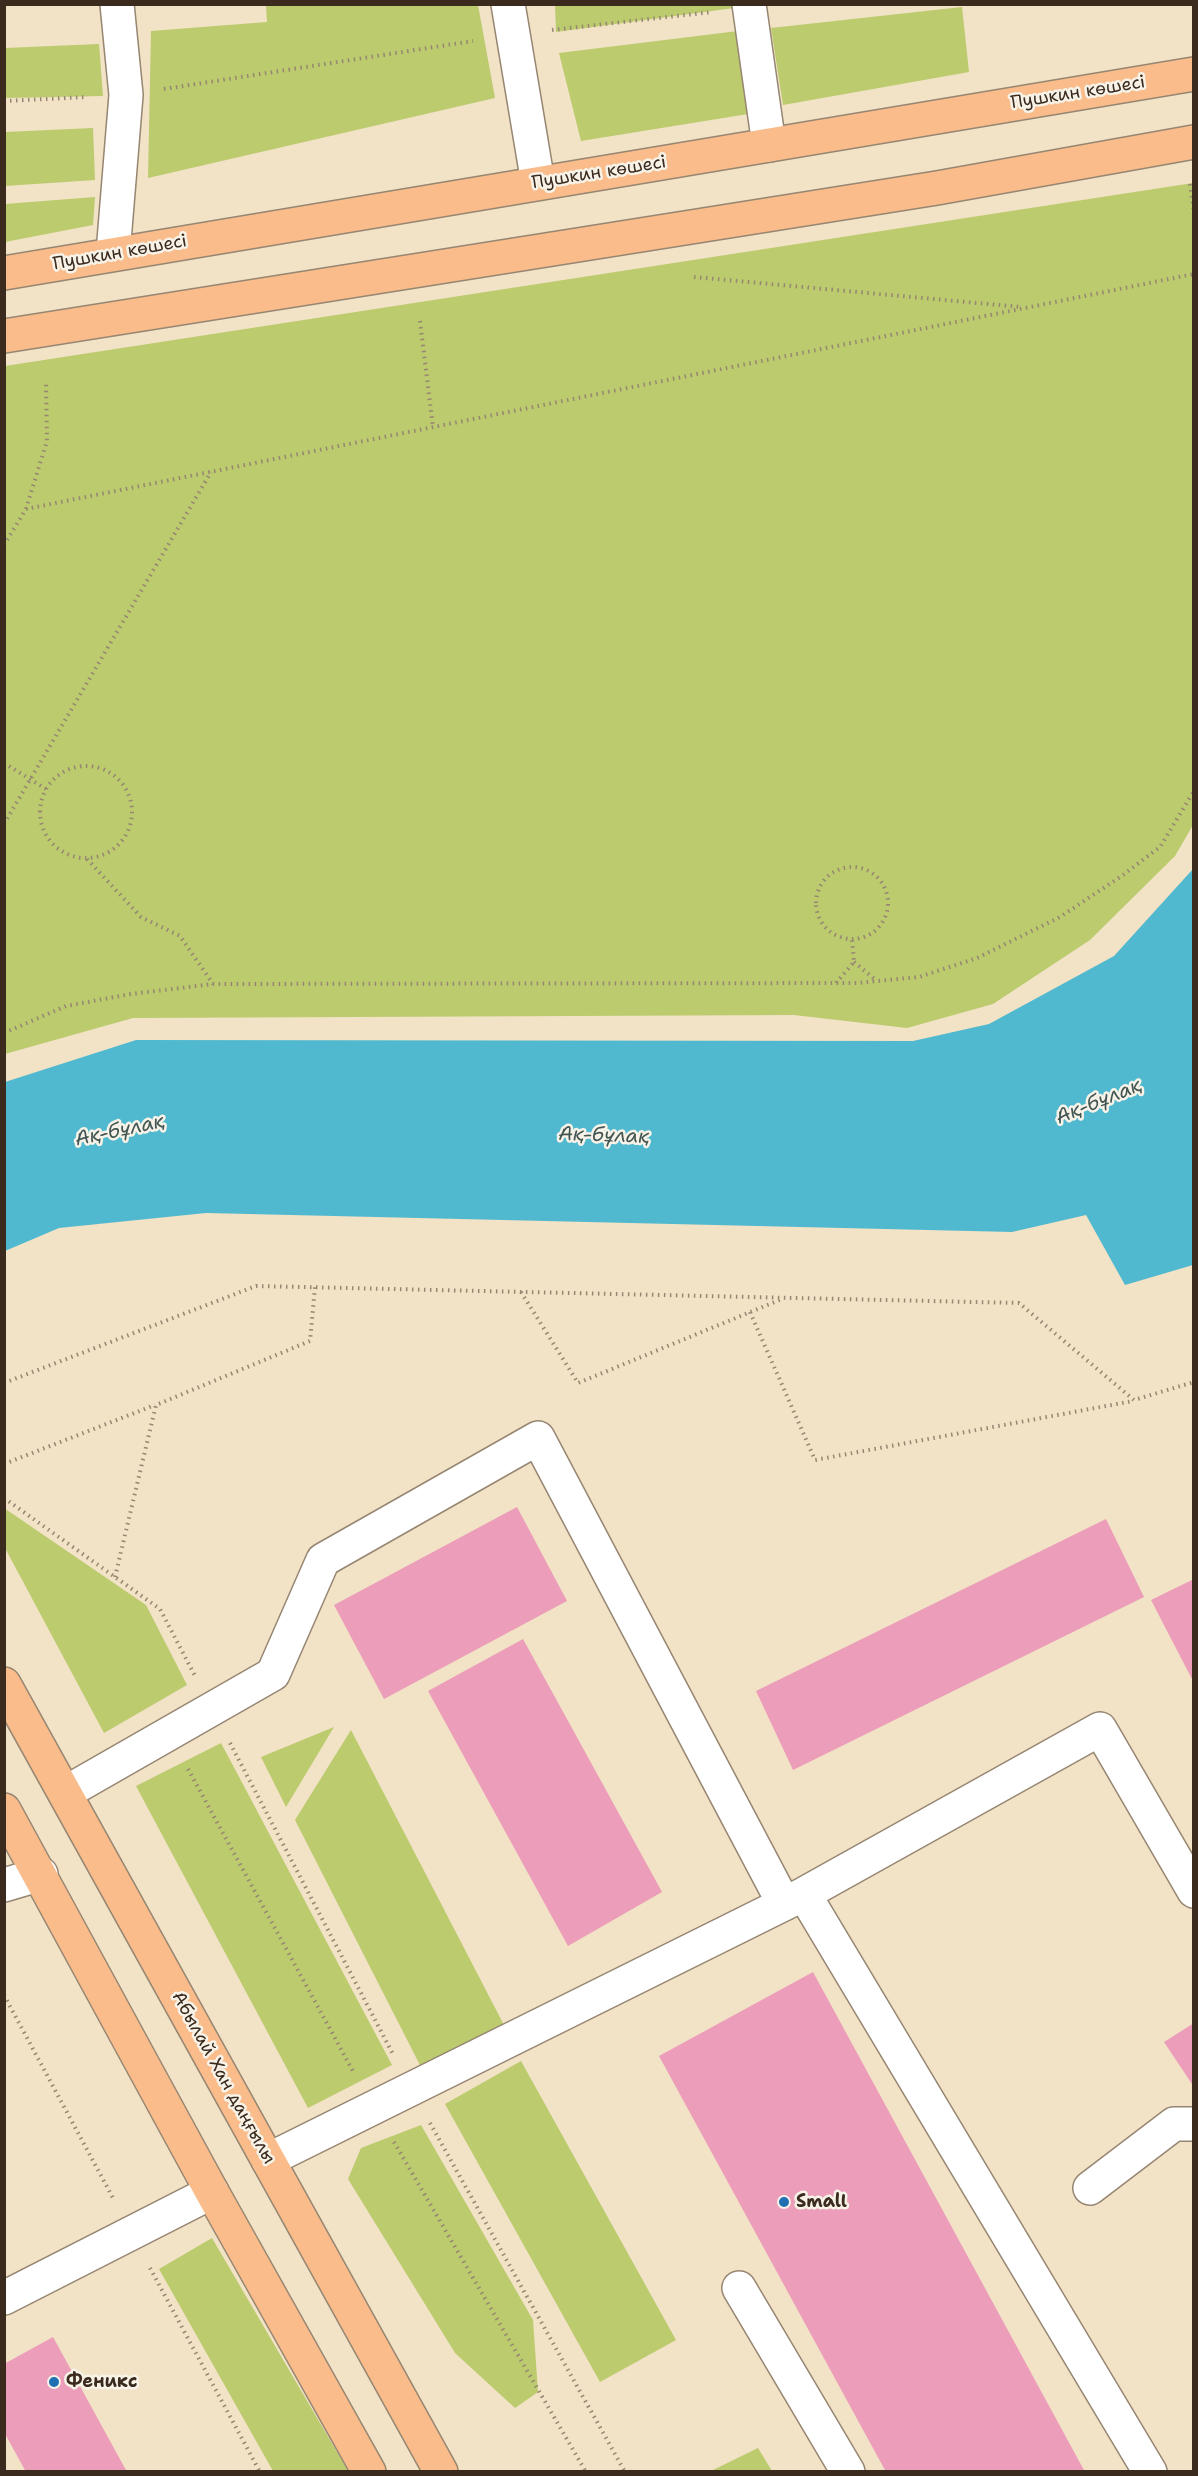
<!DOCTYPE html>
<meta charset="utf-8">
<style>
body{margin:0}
#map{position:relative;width:1198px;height:2476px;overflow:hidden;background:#f2e2c6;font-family:"Shantell Sans",sans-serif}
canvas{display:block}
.frame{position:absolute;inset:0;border:6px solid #3b2a1e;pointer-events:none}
</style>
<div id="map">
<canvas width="1198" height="2476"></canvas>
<div class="frame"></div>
</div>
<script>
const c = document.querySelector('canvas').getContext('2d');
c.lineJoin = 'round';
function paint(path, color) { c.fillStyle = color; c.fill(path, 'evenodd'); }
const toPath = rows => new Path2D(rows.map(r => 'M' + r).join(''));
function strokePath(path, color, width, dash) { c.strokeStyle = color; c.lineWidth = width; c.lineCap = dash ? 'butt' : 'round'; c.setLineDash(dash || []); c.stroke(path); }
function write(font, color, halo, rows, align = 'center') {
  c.font = font + ' "Shantell Sans",sans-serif'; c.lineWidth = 5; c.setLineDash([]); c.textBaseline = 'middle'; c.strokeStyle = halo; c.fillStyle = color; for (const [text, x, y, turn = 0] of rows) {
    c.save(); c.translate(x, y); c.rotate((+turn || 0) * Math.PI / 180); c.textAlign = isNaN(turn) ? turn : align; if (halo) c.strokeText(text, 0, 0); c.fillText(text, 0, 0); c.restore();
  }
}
paint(toPath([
 [733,4,734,8,556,32,555,5],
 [266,5,478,5,495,98,148,178,151,31,267,22],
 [962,7,969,72,783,105,771,28],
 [738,31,748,114,581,141,559,53],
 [99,44,103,96,5,98,5,48],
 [93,128,95,180,5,186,5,132],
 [1193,183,1193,825,1175,856,1090,940,993,1004,907,1028,794,1015,133,1018,5,1054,5,366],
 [95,197,93,225,5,242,5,204],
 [4,1508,146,1605,187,1685,104,1733,5,1548],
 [334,1727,286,1807,261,1757],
 [351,1730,505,2027,423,2071,295,1820],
 [221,1743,392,2065,308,2108,136,1786],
 [521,2061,676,2340,600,2382,445,2104],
 [421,2125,533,2320,538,2392,515,2408,455,2353,348,2179,361,2148],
 [212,2238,348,2471,273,2471,159,2269],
 [758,2448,772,2471,711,2471]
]), '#bbcb6e');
paint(toPath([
 [1193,869,1193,1265,1125,1285,1086,1215,1012,1232,206,1213,59,1228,5,1251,5,1082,136,1040,913,1041,989,1024,1114,956]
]), '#51b9cf');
paint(toPath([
 [517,1507,567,1601,384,1699,334,1605],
 [1106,1519,1144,1597,793,1770,756,1691],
 [1194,1579,1194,1683,1151,1600],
 [523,1639,662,1892,568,1946,428,1691],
 [813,1972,1085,2472,886,2472,659,2056],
 [1194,2023,1194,2087,1164,2042],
 [53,2337,127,2472,26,2472,4,2432,4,2364]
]), '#eb9db9');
const minor = toPath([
 [508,4,538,183],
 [749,4,769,145],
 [113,253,126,95,117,4],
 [65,1793,273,1674,323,1560,538,1438,784,1904],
 [4,1885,41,1874],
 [804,1894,1150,2472],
 [268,2160,804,1894,1100,1729,1194,1891],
 [1090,2188,1174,2124,1194,2124],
 [739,2288,848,2472],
 [4,2298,212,2192]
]);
const major = toPath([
 [4,273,1194,74],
 [4,336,937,188,1194,142],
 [4,1684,441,2472],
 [4,1810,212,2192,369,2472]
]);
strokePath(minor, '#968672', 36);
strokePath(major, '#968672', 36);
strokePath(toPath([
 [552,30,712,12],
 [164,89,473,41],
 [4,101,88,97],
 [1190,184,1194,212],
 [694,277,1021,307],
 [420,321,433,427],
 [26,509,47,441,46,381],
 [4,545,26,509,1194,274],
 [4,763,46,789],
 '40 812a46 46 0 1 1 92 0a46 46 0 1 1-92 0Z',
 [4,824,211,472],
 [87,859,141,917,180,936,213,984],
 '816 903a36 36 0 1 1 72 0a36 36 0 1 1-72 0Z',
 [854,962,877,981],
 [836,983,854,962,852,939],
 [4,1033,66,1006,131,994,213,984,857,983,919,977,977,958,1060,917,1123,875,1160,847,1194,791],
 [521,1292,578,1383,782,1299],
 [750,1312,815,1460,1133,1401],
 [4,1383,256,1286,1019,1303,1134,1400,1194,1382],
 [4,1464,155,1405],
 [4,1498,160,1609,195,1676],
 [115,1577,156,1405,310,1341,315,1287],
 [230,1743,394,2056],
 [188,1769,354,2073],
 [4,1995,113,2198],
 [430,2123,625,2472],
 [394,2142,586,2472],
 [150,2268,260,2472]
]), '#968672', 4, [1.5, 4.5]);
strokePath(minor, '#fff', 33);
strokePath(major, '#f9bc8a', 33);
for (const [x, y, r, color] of [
 [784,2202,6,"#1f6fb2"],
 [54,2382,6,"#1f6fb2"]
]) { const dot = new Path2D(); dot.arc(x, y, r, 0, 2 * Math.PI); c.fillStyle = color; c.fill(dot); strokePath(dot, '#f7f3e8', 2); }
write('18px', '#3b2a1e', '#f7f3e8', [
 ["Пушкин көшесі",1078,93,-9],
 ["Пушкин көшесі",599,173,-9],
 ["Пушкин көшесі",120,253,-10],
 ["Абылай Хан даңғылы",223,2078,61]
]);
write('bold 18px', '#3b2a1e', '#f7f3e8', [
 ["Small",796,2202],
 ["Феникс",66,2382]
], 'left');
write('italic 20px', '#425553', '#f7f3e8', [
 ["Ақ-бұлақ",1099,1102,-22],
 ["Ақ-бұлақ",120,1131,-12],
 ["Ақ-бұлақ",604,1136,2]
]);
</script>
